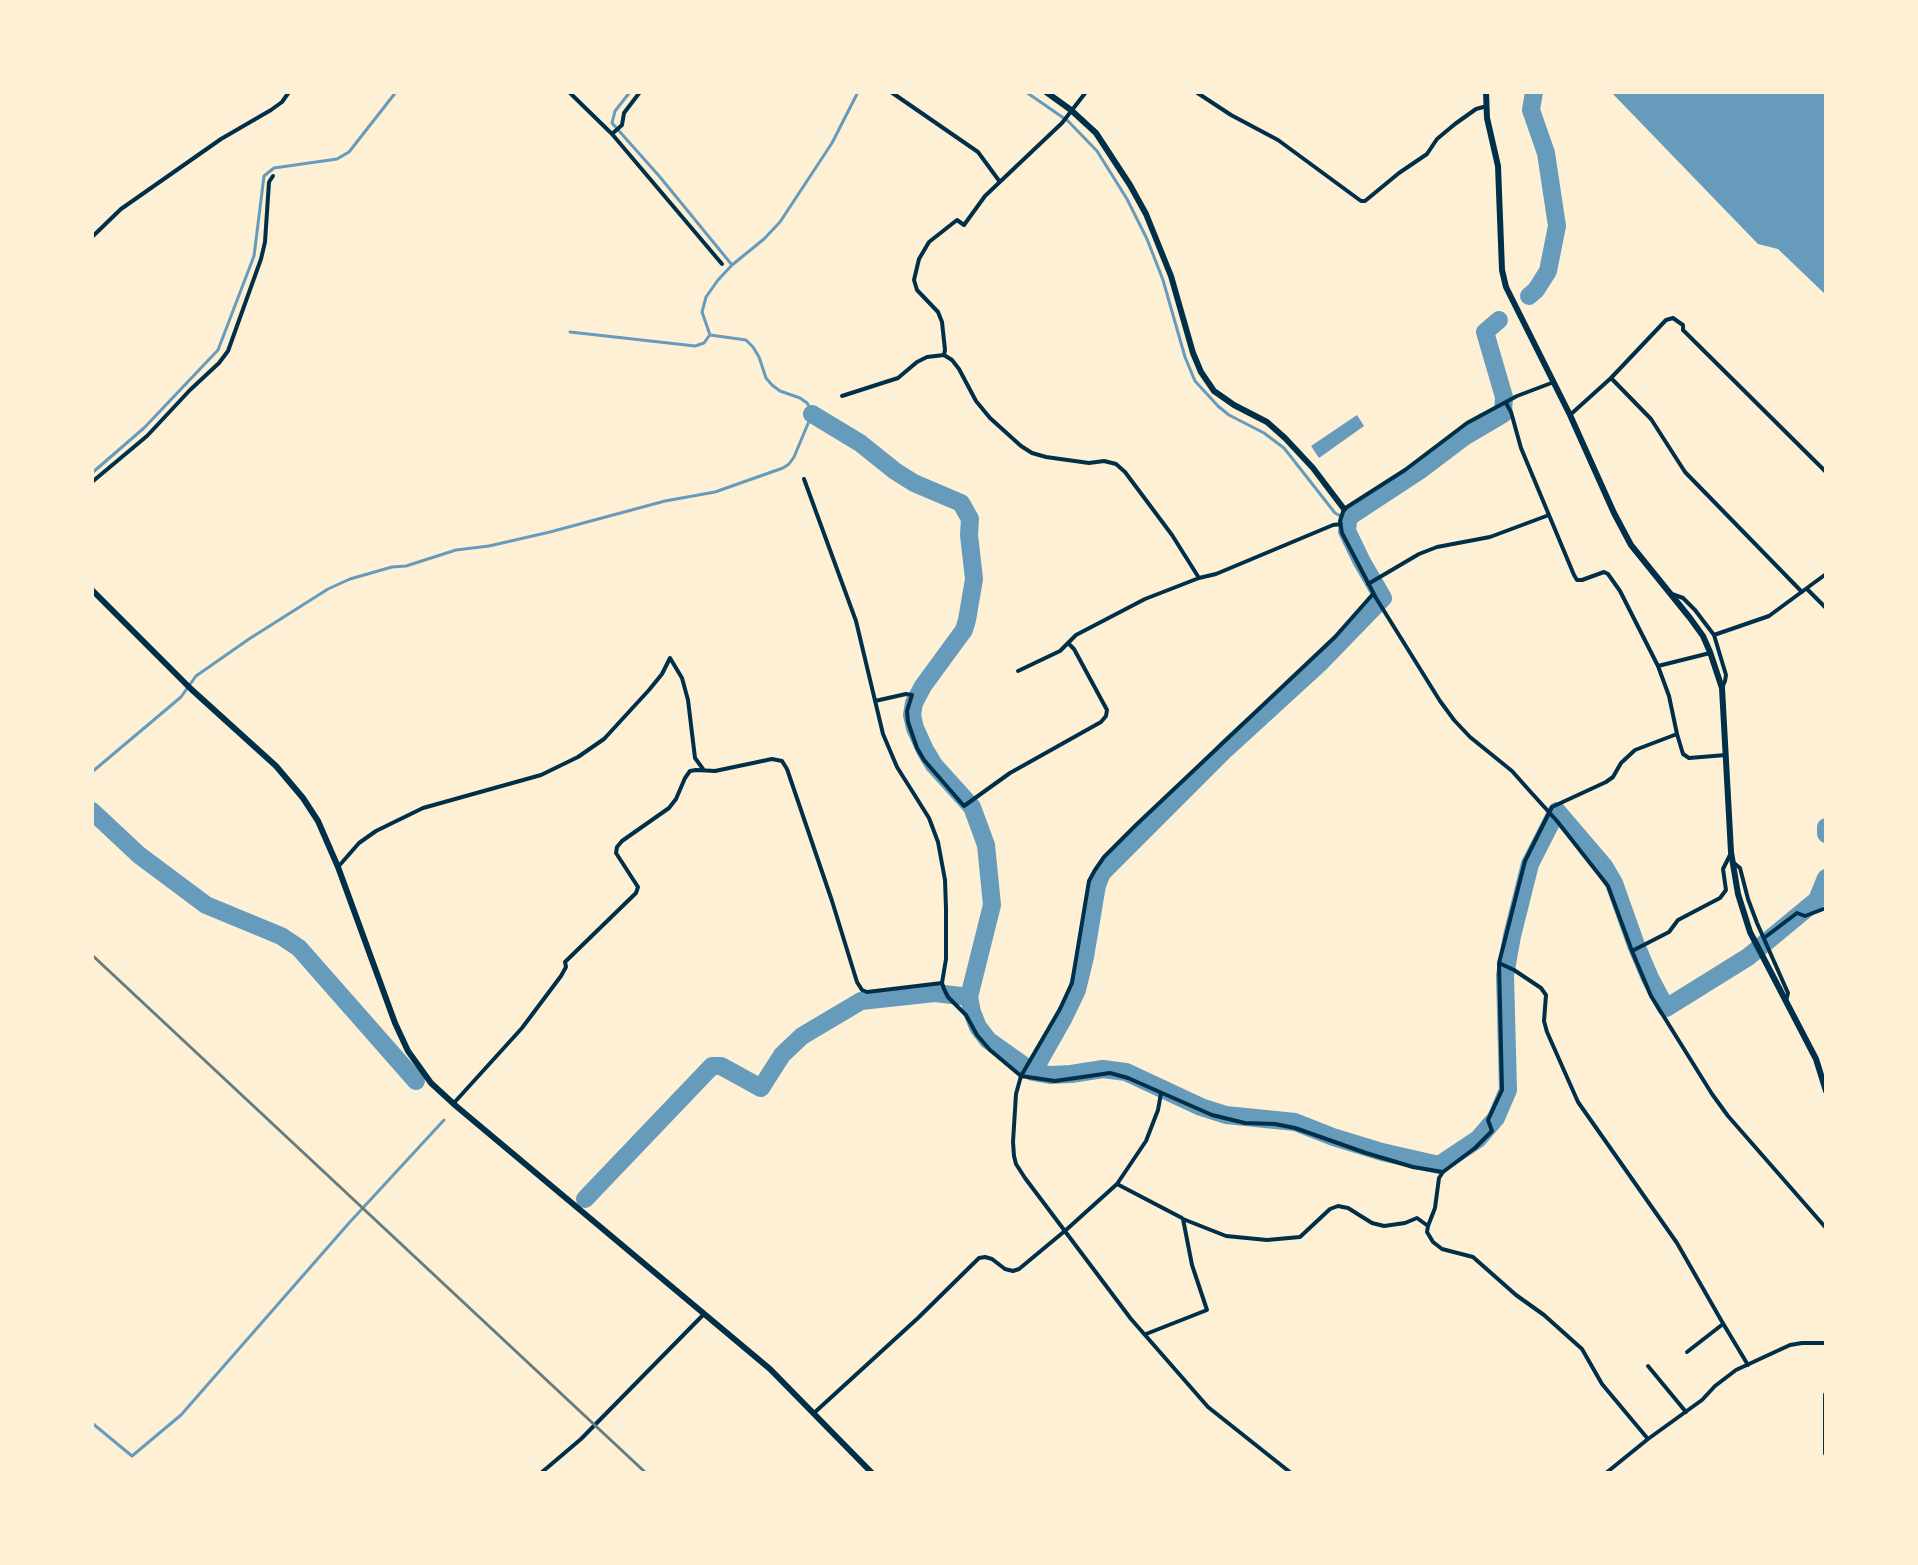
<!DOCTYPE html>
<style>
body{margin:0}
#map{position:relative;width:1918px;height:1565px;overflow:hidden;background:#fdf0d5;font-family:"Titillium Web",sans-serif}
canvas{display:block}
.frame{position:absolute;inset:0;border:94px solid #fdf0d5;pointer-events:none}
</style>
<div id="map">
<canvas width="1918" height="1565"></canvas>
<div class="frame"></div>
</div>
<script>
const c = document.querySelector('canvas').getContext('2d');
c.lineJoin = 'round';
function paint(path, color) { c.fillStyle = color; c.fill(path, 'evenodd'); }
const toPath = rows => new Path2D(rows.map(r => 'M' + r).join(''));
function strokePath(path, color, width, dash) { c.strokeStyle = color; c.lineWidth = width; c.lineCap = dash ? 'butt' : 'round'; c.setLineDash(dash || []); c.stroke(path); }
paint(toPath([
 [1611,92,1826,92,1826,295,1778,249,1758,244],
 [1357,415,1364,426,1319,458,1311,446]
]), '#669bbc');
strokePath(toPath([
 [630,92,615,111,612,123,660,177,732,265],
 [1026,92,1068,121,1097,151,1127,199,1147,239,1163,280,1185,357,1195,381,1218,406,1229,415,1264,433,1284,448,1335,513,1348,520],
 [570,332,695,346,704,343,709,336],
 [92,473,144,428,218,350,254,256,264,176,274,168,337,159,349,152,396,92],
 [92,772,181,697,196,676,249,639,328,589,350,579,392,567,406,566,456,550,489,546,550,532,665,501,715,492,783,468,789,464,794,457,812,414,811,409,807,403,800,398,780,391,772,385,766,378,759,357,753,347,746,340,710,335,702,312,706,297,718,280,732,265,764,239,780,222,832,143,858,92],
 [92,1423,132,1456,181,1415,349,1223,444,1120]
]), '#669bbc', 3);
strokePath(toPath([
 [1529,296,1536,290,1548,271,1557,226,1546,153,1531,110,1534,92],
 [92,811,139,855,206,905,281,936,299,948,416,1081],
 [1826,827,1826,834],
 [969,997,972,1012,978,1027,988,1040,1033,1072,1063,1019,1077,990,1085,957,1097,885,1102,873,1226,749,1321,662,1383,598,1362,562,1347,531,1348,520,1352,515,1419,471,1464,437,1503,414,1504,397,1485,332,1499,320],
 [1033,1072,1050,1075,1071,1074,1103,1069,1126,1072,1201,1107,1226,1115,1295,1122,1333,1137,1382,1152,1439,1165,1478,1139,1496,1118,1508,1090,1505,975,1512,936,1530,864,1557,811,1604,866,1614,883,1636,945,1650,978,1666,1008,1748,957,1817,900,1826,878],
 [585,1199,712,1066,721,1066,761,1088,782,1055,802,1036,861,1001,935,993,969,997,992,905,986,845,972,807,934,765,925,750,915,728,912,715,914,703,923,686,964,630,967,620,974,579,969,535,970,519,961,503,914,483,895,471,860,443,812,414]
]), '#669bbc', 18);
strokePath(toPath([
 [569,92,612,134,722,264],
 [891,92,978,152,1000,182],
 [1196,92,1231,115,1278,140,1361,201,1365,201,1399,173,1427,154,1437,139,1455,124,1476,109,1487,106],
 [612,134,622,125,624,113,640,92],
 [92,237,121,209,221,139,271,110,282,102,289,92],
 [944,355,945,350,942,322,938,312,917,290,914,280,919,259,929,242,957,220,964,225,985,196,1062,123,1086,92],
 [1611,378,1651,419,1685,472,1802,592],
 [1554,382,1517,396,1467,423,1405,470,1344,509,1340,521,1342,533,1376,598,1440,701,1454,720,1470,737,1512,771,1528,789,1557,821,1608,886,1632,951,1651,996,1712,1094,1728,1116,1826,1228],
 [842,396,898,378,917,362,927,357,944,355,952,360,959,369,976,401,990,418,1021,446,1032,453,1046,457,1089,463,1104,461,1116,464,1125,472,1172,535,1199,578],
 [1506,403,1511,412,1521,448,1574,575,1577,580,1582,580,1604,572,1608,574,1620,591,1658,666,1669,696,1677,734],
 [1570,415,1611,378,1666,320,1673,318,1680,323,1683,325,1683,330,1826,472],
 [804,479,856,621,883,734,897,767,929,818,938,842,945,880,946,909,946,959,942,983,944,989,948,997,966,1015,977,1035,990,1050,1021,1076,1055,1081,1110,1073,1128,1078,1212,1115,1245,1123,1275,1124,1295,1128,1366,1153,1413,1167,1443,1172,1475,1148,1492,1131,1488,1120,1502,1090,1499,963],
 [92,482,147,436,190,390,219,363,228,351,261,259,265,242,269,182,273,176],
 [1368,584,1419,554,1437,547,1490,537,1549,515],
 [1807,589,1826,608],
 [1672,594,1683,598,1695,610,1714,635,1726,675,1725,681,1722,688],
 [1714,635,1769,616,1826,574],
 [1068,643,1076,635,1145,599,1199,578,1216,574,1333,525,1341,524],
 [1658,666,1710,653],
 [875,701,906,694,912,695,907,711,908,722,917,748,924,760,964,806,1010,773,1101,722,1106,716,1107,710,1074,649,1068,643,1060,651,1018,671],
 [1726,755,1689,758,1683,754,1677,734,1635,750,1621,763,1613,777,1606,782,1552,807,1525,861,1499,963,1514,970,1541,988,1546,995,1544,1021,1547,1032,1578,1102,1677,1243,1721,1320,1748,1365],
 [1734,863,1740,868,1748,899,1757,923,1788,993,1786,1001],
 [338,867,359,843,376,831,423,808,541,775,578,757,604,739,649,690,662,674,670,658,682,678,688,700,695,758,703,769],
 [1764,938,1797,913,1805,916,1826,908],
 [1632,951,1669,932,1678,920,1720,898,1726,890,1723,869,1730,855],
 [453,1104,522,1028,561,976,566,967,565,962,636,893,638,887,616,853,617,847,622,841,669,808,676,799,685,778,690,771,696,770,715,771,772,759,782,761,787,769,832,901,857,982,862,990,867,992,942,983],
 [1443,1172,1439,1178,1435,1208,1428,1226,1427,1232,1433,1242,1442,1249,1473,1257,1516,1295,1544,1315,1582,1349,1602,1384,1648,1439],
 [1117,1184,1182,1218],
 [1146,1334,1207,1310,1192,1265,1183,1219,1226,1236,1267,1240,1300,1237,1330,1209,1338,1206,1348,1208,1372,1223,1384,1226,1405,1223,1417,1218,1428,1226],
 [1687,1352,1723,1324],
 [1648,1366,1686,1412],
 [814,1413,918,1318,979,1258,985,1257,992,1259,1005,1269,1013,1271,1019,1269,1066,1230,1117,1184,1146,1141,1158,1110,1161,1093],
 [541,1473,581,1439,704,1314],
 [1291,1473,1208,1407,1131,1319,1025,1178,1016,1164,1014,1156,1013,1142,1016,1094,1021,1076,1060,1009,1072,983,1089,881,1095,870,1104,857,1136,825,1335,637,1373,594],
 [1606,1473,1648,1439,1702,1400,1715,1386,1736,1370,1790,1345,1802,1343,1826,1343]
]), '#003049', 4);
strokePath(toPath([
 [1046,92,1071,110,1096,133,1130,185,1146,214,1171,276,1193,353,1201,372,1214,391,1234,405,1267,422,1285,438,1313,468,1344,509]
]), '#003049', 6);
strokePath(toPath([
 [1486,92,1487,118,1498,166,1502,270,1506,287,1570,415,1614,513,1631,545,1690,618,1703,636,1710,652,1722,688,1731,852,1738,894,1750,932,1816,1059,1826,1091],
 [92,590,191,689,276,766,303,798,318,821,338,867,395,1023,408,1051,431,1083,456,1106,770,1369,872,1473],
 [1826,1395,1826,1453]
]), '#003049', 6);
strokePath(toPath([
 [92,955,646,1473]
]), '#657d81', 3);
</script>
